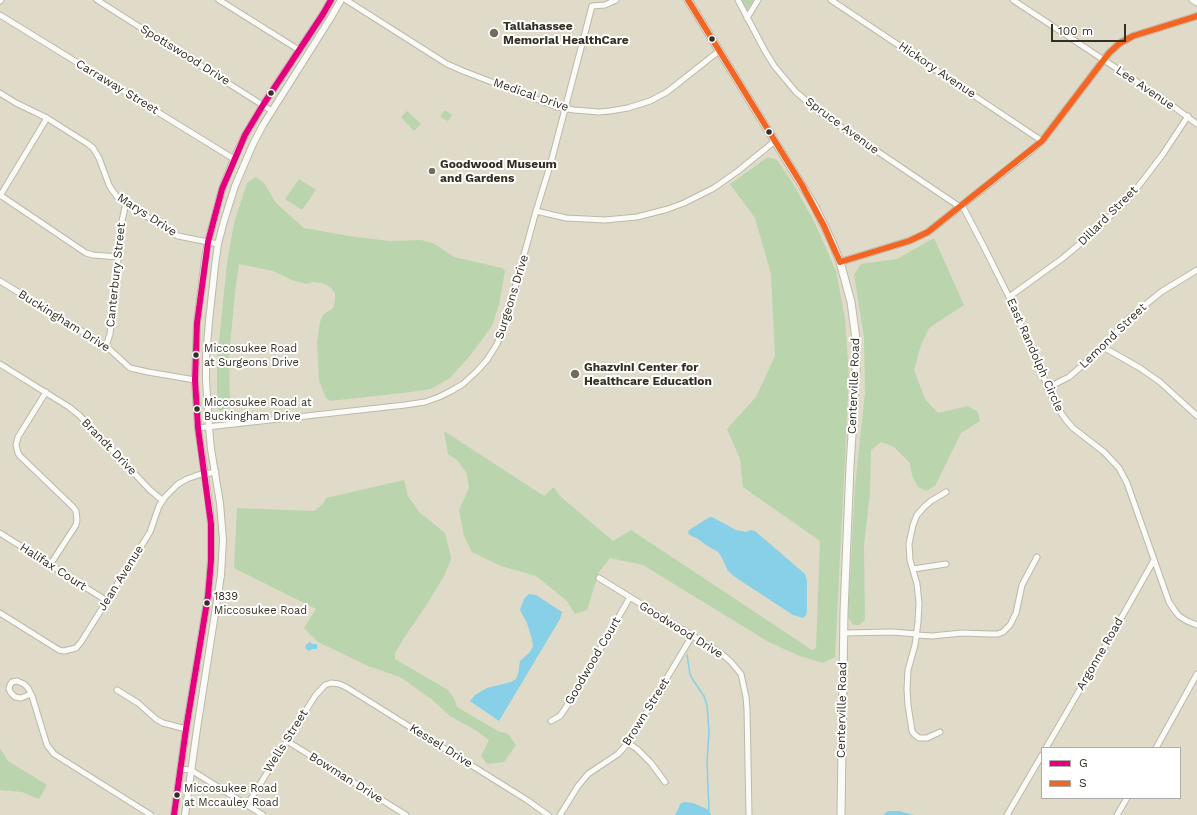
<!DOCTYPE html>
<style>
body{margin:0}
#map{position:relative;width:1197px;height:815px;overflow:hidden;background:#dfdbc8;font-family:"Work Sans",sans-serif}
canvas{display:block}
.legend{position:absolute;left:1041px;top:747px;width:140px;height:52px;box-sizing:border-box;background:#fff;border:1px solid #adaca7;margin:0;padding:5px 7px;list-style:none;font-size:12px;color:#333023}
.legend li{display:flex;align-items:center;gap:8px;height:20px}
.legend b{width:20px;border:1px solid #adaca7}
.scale{position:absolute;left:1051px;top:24px;width:75px;height:18px;box-sizing:border-box;border:2px solid #333023;border-top:0;padding-left:5px;font-size:12px;line-height:14px;white-space:nowrap;color:#333023;-webkit-text-stroke:3px #fff;paint-order:stroke}
</style>
<div id="map">
<canvas width="1197" height="815"></canvas>
<ul class="legend">
<li><b style="height:5px;background:#e5007d"></b>G</li>
<li><b style="height:5px;background:#f26522"></b>S</li>
</ul>
<div class="scale">100 m</div>
</div>
<script>
const c = document.querySelector('canvas').getContext('2d');
c.lineJoin = 'round';
function paint(path, color) { c.fillStyle = color; c.fill(path, 'evenodd'); }
const toPath = rows => new Path2D(rows.map(r => 'M' + r).join(''));
function strokePath(path, color, width, dash) { c.strokeStyle = color; c.lineWidth = width; c.lineCap = dash ? 'butt' : 'round'; c.setLineDash(dash || []); c.stroke(path); }
function write(font, color, halo, rows, align = 'center') {
  c.font = font + ' "Work Sans",sans-serif'; c.lineWidth = 4; c.setLineDash([]); c.textBaseline = 'middle'; c.strokeStyle = halo; c.fillStyle = color; for (const [text, x, y, turn = 0] of rows) {
    c.save(); c.translate(x, y); c.rotate((+turn || 0) * Math.PI / 180); c.textAlign = isNaN(turn) ? turn : align; if (halo) c.strokeText(text, 0, 0); c.fillText(text, 0, 0); c.restore();
  }
}
paint(toPath([
 [740,0,754,0,746,12],
 [445,110,452,115,448,121,440,117],
 [407,111,421,124,414,131,401,117],
 [768,157,777,160,792,182,814,221,836,271,845,318,849,376,835,657,823,663,797,655,767,641,643,565,610,558,599,572,587,610,575,614,567,601,536,576,501,566,472,552,464,536,459,510,469,488,467,474,458,461,448,454,444,431,544,496,554,487,560,496,613,541,631,530,812,650,816,648,820,541,743,487,740,459,727,429,756,397,775,356,771,274,755,218,730,184],
 [256,177,264,183,276,203,304,228,349,236,389,241,421,240,433,243,454,257,502,268,505,271,499,304,492,326,469,357,450,378,431,389,411,392,330,401,326,398,319,380,317,343,320,322,323,315,333,308,335,301,335,293,330,287,322,283,313,282,306,284,292,280,273,271,239,264,235,293,229,356,230,408,220,411,217,408,217,361,227,263,234,223,247,183],
 [299,179,316,190,302,210,285,199],
 [934,238,964,305,929,328,921,345,914,370,925,399,938,413,968,406,978,412,980,421,961,433,935,486,926,491,918,487,912,475,910,463,894,447,881,442,871,450,870,493,864,545,865,620,859,625,853,625,848,617,855,487,865,393,864,337,854,275,861,264,897,259],
 [404,480,408,496,419,512,445,533,451,557,450,562,444,576,427,604,404,638,395,653,395,659,448,690,454,698,457,707,498,731,508,734,516,745,504,762,487,764,481,756,489,740,477,731,450,716,430,698,400,677,368,666,318,642,304,628,316,609,234,568,237,508,314,511,323,504,326,498],
 [0,748,8,761,47,785,39,799,22,792,0,790]
]), '#bad4ad');
paint(toPath([
 [710,517,712,517,736,530,746,532,751,530,755,531,805,574,807,581,807,611,806,615,803,618,793,615,735,577,728,571,721,556,718,552,706,545,698,539,690,535,688,533,689,530],
 [529,594,536,595,562,612,560,619,499,721,470,701,475,695,487,688,511,682,516,679,518,674,520,661,530,652,533,646,532,639,527,623,520,610,524,599],
 [310,642,312,644,317,644,317,649,312,649,309,651,305,648,306,645],
 [685,802,693,803,709,810,711,815,675,815,681,803],
 [888,811,899,811,914,815,883,815]
]), '#88cfe8');
strokePath(toPath([
 [687,655,690,674,693,680,704,696,707,705,709,731,707,762,709,810]
]), '#88cfe8', 1.5);
const minor = toPath([
 [97,0,272,111],
 [219,0,299,50],
 [346,0,447,64,463,71,557,107,574,110,599,112,610,111,628,108,650,101,667,92,719,51],
 [738,0,765,51,775,67,796,92,822,114,960,207],
 [831,0,1042,141],
 [1013,0,1166,101,1197,124],
 [1192,0,1197,3],
 [0,1,1,0],
 [0,15,234,159],
 [747,18,758,0],
 [0,93,16,103,47,118,88,144,93,148,99,158,109,185,112,190,118,198,126,203,166,229,178,236,218,244],
 [0,195,86,253,93,255,118,257],
 [0,196,47,118],
 [962,205,985,249,1009,297,1055,404,1066,420,1073,428,1104,452,1119,468,1127,483,1169,602,1175,611,1179,616,1187,621,1197,625],
 [536,211,566,218,605,220,637,217,668,209,684,203,714,188,738,171,775,141],
 [0,281,106,346,130,368,148,372,195,380],
 [1009,297,1063,258,1095,231,1126,201,1134,192,1163,154,1188,116],
 [106,346,110,334,122,221,126,203],
 [1103,347,1140,368,1160,382,1197,416],
 [0,364,69,407,79,415,150,490,162,500],
 [1047,388,1069,377,1076,371,1103,347,1129,318,1161,292,1197,270],
 [46,392,18,437,16,445,18,453,20,456,73,507,76,511,77,520,76,525,50,565],
 [198,428,405,405,425,402,439,397,451,391,463,384,477,371,487,360,497,344,504,328,536,211,550,166,592,6,605,5,616,0],
 [0,533,107,601],
 [913,569,946,564],
 [599,578,722,654,731,662,741,674,746,697,747,709,749,815],
 [0,613,59,650,64,651,76,648,81,642,150,532,159,506,165,497,178,484,187,479,198,475,216,472],
 [844,633,892,632,917,634],
 [917,635,932,636,962,633,990,634,998,634,1003,632,1010,625,1016,613,1022,585,1037,557],
 [117,690,138,703,156,719,163,723,186,729],
 [31,694,21,698,15,697,11,693,9,689,10,685,12,682,17,681,24,684,28,688,32,696,47,745,54,754,151,815],
 [551,721,560,716,573,697,630,597],
 [940,732,927,738,919,738,914,734,912,731,908,705,907,689,908,670,915,645,918,622,919,603,917,584,910,560,909,544,913,525,917,515,924,507,931,501,946,492],
 [287,741,406,815],
 [628,743,637,749,651,763,665,782],
 [1046,748,1111,636,1154,560],
 [1156,748,1197,674],
 [180,769,191,770,263,815],
 [247,805,315,696,325,685,331,683,339,684,346,687,527,800,548,815],
 [560,815,578,786,588,774,618,754,628,743,692,636],
 [1007,815,1042,755],
 [1117,815,1127,798]
]);
const tertiary = toPath([
 [840,262,909,241,928,232,1028,153,1042,141,1109,53,1120,43,1133,36,1197,16],
 [174,815,186,729,208,596,211,560,211,524,208,497,198,428,195,380,197,323,205,259,208,242,222,189,234,159,245,135,263,105,323,14,331,0],
 [185,815,197,729,221,575,223,540,220,503,211,449,209,427,206,380,206,357,209,321,215,266,218,244,224,221,235,186,253,144,263,125,330,19,341,0]
]);
const secondary = toPath([
 [688,0,814,205,832,242,840,262,851,302,856,339,856,370,850,466,844,612,841,815]
]);
strokePath(minor, '#bcb9aa', 7);
strokePath(tertiary, '#bcb9aa', 8);
strokePath(secondary, '#bcb9aa', 9);
strokePath(minor, '#fafaf7', 5);
strokePath(tertiary, '#fafaf7', 6);
strokePath(secondary, '#fafaf7', 7);
strokePath(toPath([
 [174,815,186,729,208,596,211,560,211,524,198,428,195,380,197,323,208,242,222,189,245,135,263,105,323,14,331,0]
]), '#e5007d', 6);
strokePath(toPath([
 [688,0,802,185,824,226,840,262],
 [840,262,909,241,928,232,1042,141,1109,53,1120,43,1133,36,1197,16]
]), '#f26522', 6);
for (const [x, y, r, color] of [
 [494,33,5,"#6f6c5d"],
 [712,39,3.5,"#333023"],
 [271,93,3.5,"#333023"],
 [769,132,3.5,"#333023"],
 [432,171,4,"#6f6c5d"],
 [196,355,3.5,"#333023"],
 [575,374,5,"#6f6c5d"],
 [197,409,3.5,"#333023"],
 [207,603,3.5,"#333023"],
 [177,795,3.5,"#333023"]
]) { const dot = new Path2D(); dot.arc(x, y, r, 0, 2 * Math.PI); c.fillStyle = color; c.fill(dot); strokePath(dot, '#fff', 1.5); }
write('11px', '#333023', '#fff', [
 ["Miccosukee Road",204,349],
 ["at Surgeons Drive",204,363],
 ["Miccosukee Road at",204,403],
 ["Buckingham Drive",204,417],
 ["1839",214,597],
 ["Miccosukee Road",214,611],
 ["Miccosukee Road",184,789],
 ["at Mccauley Road",184,803]
], 'left');
write('bold 12px', '#333023', '#fff', [
 ["Tallahassee",503,26],
 ["Memorial HealthCare",503,40],
 ["Goodwood Museum",440,164],
 ["and Gardens",440,178],
 ["Ghazvini Center for",584,367],
 ["Healthcare Education",584,381]
], 'left');
write('12px', '#333023', '#fff', [
 ["Spottswood Drive",185,55,32],
 ["Hickory Avenue",937,70,34],
 ["Carraway Street",117,87,31],
 ["Lee Avenue",1145,88,34],
 ["Medical Drive",531,95,19],
 ["Spruce Avenue",842,126,36],
 ["Marys Drive",147,215,33],
 ["Dillard Street",1108,216,-45],
 ["Canterbury Street",116,275,-84],
 ["Surgeons Drive",512,297,-73],
 ["Buckingham Drive",64,321,32],
 ["Lemond Street",1113,336,-44],
 ["East Randolph Circle",1035,355,66],
 ["Centerville Road",854,386,-88],
 ["Brandt Drive",109,447,46],
 ["Halifax Court",53,567,33],
 ["Jean Avenue",121,578,-58],
 ["Goodwood Drive",681,630,32],
 ["Argonne Road",1100,654,-60],
 ["Goodwood Court",593,661,-60],
 ["Centerville Road",842,710,-89],
 ["Brown Street",646,712,-58],
 ["Wells Street",286,741,-58],
 ["Kessel Drive",441,746,32],
 ["Bowman Drive",346,778,32]
]);
</script>
